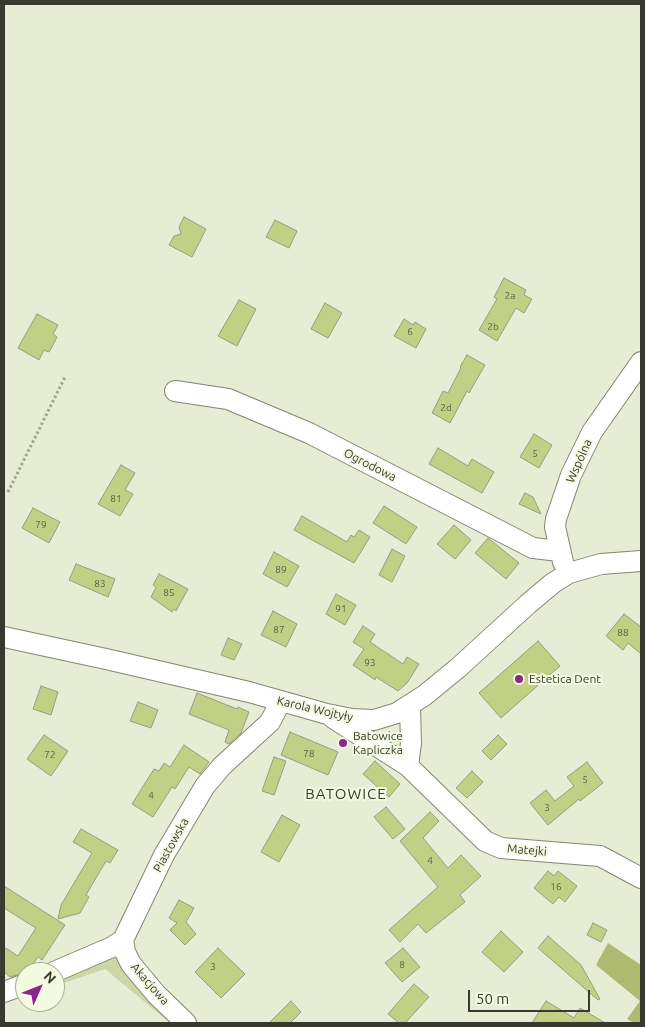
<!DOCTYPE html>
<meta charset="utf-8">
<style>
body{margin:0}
#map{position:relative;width:645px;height:1027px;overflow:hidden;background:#e7edd4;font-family:Ubuntu,sans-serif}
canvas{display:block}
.frame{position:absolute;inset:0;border:5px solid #383a30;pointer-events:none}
.north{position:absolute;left:15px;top:962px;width:50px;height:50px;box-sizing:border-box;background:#f4fae1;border:1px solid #a9ad9a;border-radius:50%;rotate:46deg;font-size:14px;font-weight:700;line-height:20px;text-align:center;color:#383a30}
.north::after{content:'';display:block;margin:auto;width:18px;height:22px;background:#8a248b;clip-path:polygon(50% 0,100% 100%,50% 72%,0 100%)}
.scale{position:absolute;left:468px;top:990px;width:122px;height:22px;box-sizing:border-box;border:2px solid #383a30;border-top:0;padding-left:6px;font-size:15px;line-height:18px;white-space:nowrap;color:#383a30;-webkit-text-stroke:4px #f4fae1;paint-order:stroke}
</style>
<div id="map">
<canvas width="645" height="1027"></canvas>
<div class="frame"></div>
<div class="north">N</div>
<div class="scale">50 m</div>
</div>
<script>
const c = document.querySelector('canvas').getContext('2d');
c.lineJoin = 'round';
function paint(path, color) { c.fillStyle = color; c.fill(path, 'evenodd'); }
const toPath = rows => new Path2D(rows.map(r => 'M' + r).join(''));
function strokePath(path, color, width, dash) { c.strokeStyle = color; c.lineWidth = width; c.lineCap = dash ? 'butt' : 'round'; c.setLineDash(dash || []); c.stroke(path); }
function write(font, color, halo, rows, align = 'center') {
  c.font = font + ' Ubuntu,sans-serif'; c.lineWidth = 4; c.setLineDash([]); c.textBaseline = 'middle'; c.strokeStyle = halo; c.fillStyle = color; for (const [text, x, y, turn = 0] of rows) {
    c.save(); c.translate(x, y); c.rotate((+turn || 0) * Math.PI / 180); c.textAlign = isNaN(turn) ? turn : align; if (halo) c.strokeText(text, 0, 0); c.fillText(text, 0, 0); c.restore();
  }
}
paint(toPath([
 [118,951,122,969,176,1023,170,1023,105,969,55,986,55,981]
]), '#ccd6a6');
paint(toPath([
 [608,943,641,965,641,1023,634,1023,627,1019,640,1001,596,965]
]), '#adba70');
const building = toPath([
 [184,217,206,229,192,257,169,245,174,236,181,234,179,227,184,217],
 [275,220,297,231,289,248,266,237,275,220],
 [504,278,526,290,524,295,532,299,524,313,516,308,497,341,479,330,497,299,494,297,504,278],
 [239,300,256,309,237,346,218,336,239,300],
 [325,303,342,313,328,338,311,329,325,303],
 [37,314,58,325,53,334,57,337,53,345,49,352,44,350,39,360,18,348,37,314],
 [404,319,413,325,415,322,426,329,416,348,394,336,404,319],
 [467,355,485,365,469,393,467,391,450,423,432,413,443,391,448,393,461,368,460,367,467,355],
 [534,434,552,445,539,468,520,457,534,434],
 [438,448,468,466,472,459,494,472,482,493,429,464,438,448],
 [121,465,135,473,125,490,133,494,120,516,98,504,121,465],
 [525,493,533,497,541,514,519,504,525,493],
 [384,506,417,527,406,544,373,523,384,506],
 [33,508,60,522,49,543,22,528,33,508],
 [302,516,347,542,351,535,354,537,359,530,370,537,354,563,294,530,302,516],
 [454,525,471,540,455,559,437,544,454,525],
 [488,538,519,563,506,579,475,553,488,538],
 [392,549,405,556,392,582,379,575,392,549],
 [274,552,299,566,287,587,263,574,274,552],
 [76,564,115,579,108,597,69,580,76,564],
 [159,574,188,589,176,611,174,609,172,612,151,597,156,587,153,585,159,574],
 [336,594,356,605,345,625,326,614,336,594],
 [273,611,297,624,286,647,261,635,273,611],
 [624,614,641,627,641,654,628,643,623,650,606,636,624,614],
 [363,626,375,634,370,642,403,664,407,657,419,664,407,683,398,691,376,677,375,680,353,665,364,649,353,642,363,626],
 [228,638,242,644,234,660,221,655,228,638],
 [538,641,560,666,501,718,479,693,538,641],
 [41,686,58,692,51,715,33,709,41,686],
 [197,693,237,709,238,707,249,712,241,733,229,744,225,742,229,730,189,714,197,693],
 [138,702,158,710,151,728,130,721,138,702],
 [290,732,338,752,328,775,281,755,290,732],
 [44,735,68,751,51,776,27,759,44,735],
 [498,735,507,744,491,760,482,751,498,735],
 [184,745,209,762,200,774,189,767,175,789,172,787,153,817,132,804,154,769,159,771,164,763,170,767,184,745],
 [274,757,286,761,274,795,262,791,274,757],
 [375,761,400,784,389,797,363,774,375,761],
 [587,762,603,783,580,801,579,799,548,825,530,803,546,790,555,801,574,786,567,777,587,762],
 [472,771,483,782,467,798,456,788,472,771],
 [386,807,405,829,393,839,374,817,386,807],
 [430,812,439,821,423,838,448,868,461,855,481,876,460,895,465,902,426,933,418,924,400,942,389,930,438,887,400,841,430,812],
 [282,815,300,825,279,862,261,852,282,815],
 [81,829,118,850,110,863,106,861,86,895,89,897,80,913,58,919,61,905,92,853,73,842,81,829],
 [548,871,554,876,558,871,577,886,565,902,559,897,553,904,534,888,548,871],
 [4,886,65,925,42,960,38,957,27,972,10,977,4,972,4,947,18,956,36,928,4,908,4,886],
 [179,900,194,908,186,922,196,934,185,945,170,930,177,923,169,918,179,900],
 [593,923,607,930,601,942,587,935,593,923],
 [501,931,523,952,504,972,482,952,501,931],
 [548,936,581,965,600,999,598,1000,538,948,548,936],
 [218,948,245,974,221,998,195,972,218,948],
 [403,948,420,967,402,982,385,963,403,948],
 [414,984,429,997,405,1023,399,1023,388,1014,414,984],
 [291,1001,301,1012,290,1023,269,1023,291,1001],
 [546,1001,574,1018,580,1008,605,1023,532,1023,546,1001]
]);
paint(building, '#c2d085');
strokePath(building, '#979c85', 1);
const minor = toPath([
 [175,391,228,399,309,433,533,548,560,551],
 [563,562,555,527,556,519,571,475,592,432,641,362],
 [4,637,106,659,249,692,327,714,352,719,374,720,397,713,425,695,458,668,528,604,553,583,569,573,601,564,641,561],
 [333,718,408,766,485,841,501,848,600,856,641,878],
 [408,766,411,743,410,706],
 [123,940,125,952,131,964,156,994,186,1023],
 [54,972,112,947,123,940,164,855,205,786,222,766,270,722,281,701],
 [4,992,25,984]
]);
strokePath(minor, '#828770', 22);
strokePath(toPath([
 [8,492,65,377]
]), '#a0a491', 3, [2.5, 2.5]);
strokePath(minor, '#fff', 20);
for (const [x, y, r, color] of [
 [519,679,5,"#8a248b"],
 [343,743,5,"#8a248b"]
]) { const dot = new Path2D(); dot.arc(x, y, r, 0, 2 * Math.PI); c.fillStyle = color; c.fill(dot); strokePath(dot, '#f4fae1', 2); }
write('10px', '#5a6045', null, [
 ["2a",510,296],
 ["2b",493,327],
 ["6",410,332],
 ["2d",446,408],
 ["5",535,454],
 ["81",116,499],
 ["79",41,525],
 ["89",281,570],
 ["83",100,584],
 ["85",169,593],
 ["91",341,609],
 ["87",279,630],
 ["88",623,633],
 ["93",370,663],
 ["78",309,754],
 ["72",50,755],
 ["5",585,780],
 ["4",151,796],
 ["3",547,808],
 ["4",430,861],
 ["16",556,887],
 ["8",402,965],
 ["3",213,967]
]);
write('12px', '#383a30', '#f4fae1', [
 ["Wspólna",579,461,-66],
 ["Ogrodowa",370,465,27],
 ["Karola Wojtyły",315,709,13],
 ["Piastowska",171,845,-61],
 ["Matejki",527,850,5],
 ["Akacjowa",150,984,49]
]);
write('12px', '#383a30', '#f4fae1', [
 ["Estetica Dent",529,679],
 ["Batowice",353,736],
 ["Kapliczka",353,750]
], 'left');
c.letterSpacing = '1px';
write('15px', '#383a30', '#f4fae1', [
 ["BATOWICE",346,794]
]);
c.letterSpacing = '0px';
</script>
